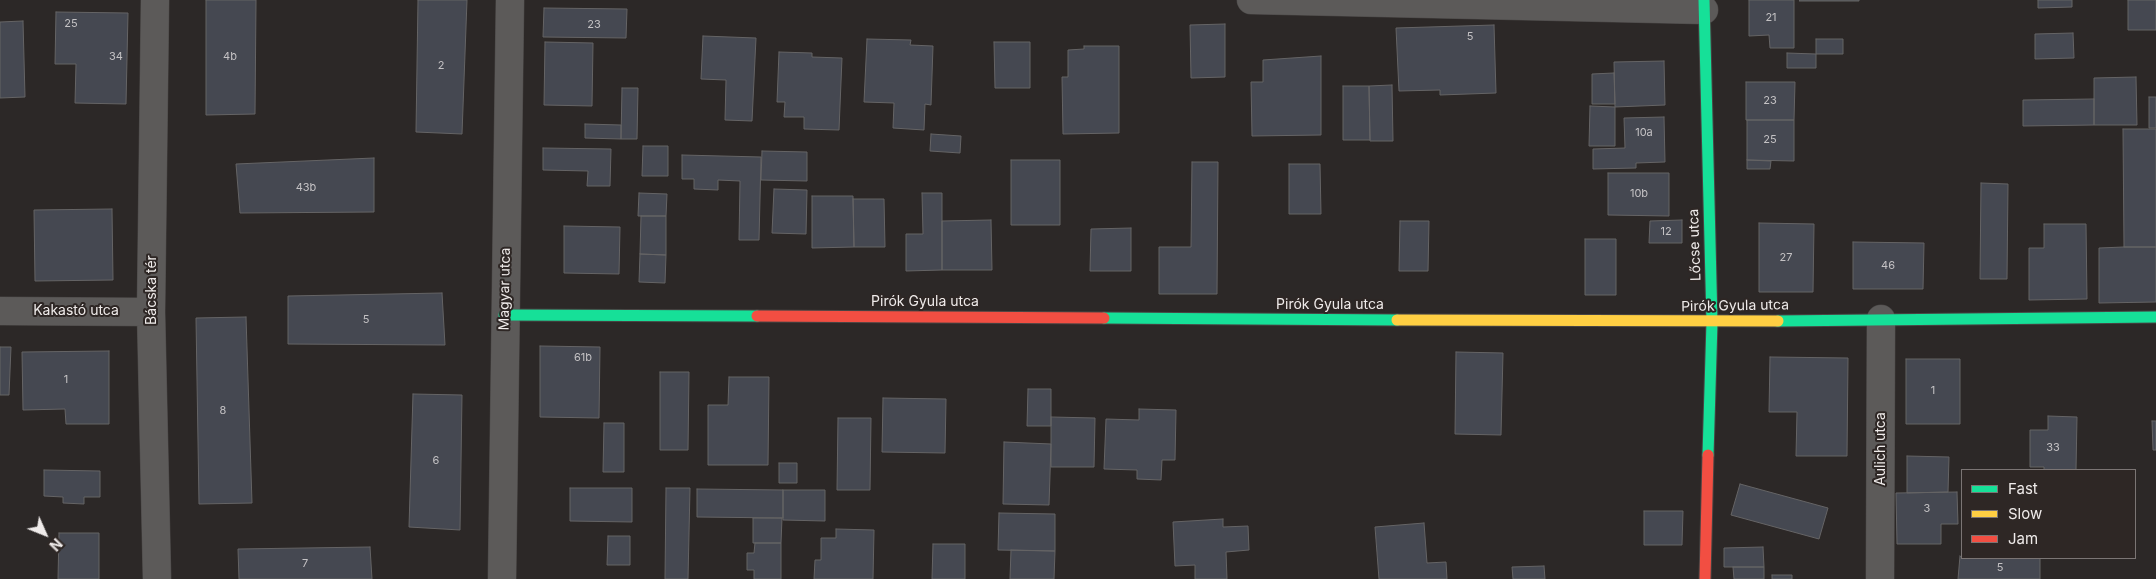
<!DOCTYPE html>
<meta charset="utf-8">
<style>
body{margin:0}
#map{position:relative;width:2156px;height:579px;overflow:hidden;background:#2c2827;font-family:Inter,sans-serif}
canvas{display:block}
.legend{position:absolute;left:1961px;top:469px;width:175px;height:90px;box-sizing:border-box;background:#2e2725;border:1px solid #7b7574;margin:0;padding:6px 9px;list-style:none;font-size:15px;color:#efebea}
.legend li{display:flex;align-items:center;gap:10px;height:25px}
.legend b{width:25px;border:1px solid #7b7574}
.north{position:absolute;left:20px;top:509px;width:50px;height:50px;-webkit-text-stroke:4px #2e2725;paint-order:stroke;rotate:134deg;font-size:14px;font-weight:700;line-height:20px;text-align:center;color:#efebea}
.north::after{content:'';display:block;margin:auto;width:18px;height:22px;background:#efebea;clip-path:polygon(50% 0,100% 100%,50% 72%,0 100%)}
</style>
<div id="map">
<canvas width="2156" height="579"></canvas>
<ul class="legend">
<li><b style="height:6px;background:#16e098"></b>Fast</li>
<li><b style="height:6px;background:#ffcf43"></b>Slow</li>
<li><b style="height:6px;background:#f24e42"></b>Jam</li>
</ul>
<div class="north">N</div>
</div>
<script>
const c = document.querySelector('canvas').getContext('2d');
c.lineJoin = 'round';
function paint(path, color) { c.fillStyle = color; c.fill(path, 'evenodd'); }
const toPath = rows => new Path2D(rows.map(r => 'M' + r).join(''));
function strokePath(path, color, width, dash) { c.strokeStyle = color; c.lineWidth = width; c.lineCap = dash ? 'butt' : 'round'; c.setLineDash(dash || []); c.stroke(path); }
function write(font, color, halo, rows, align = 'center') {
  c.font = font + ' Inter,sans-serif'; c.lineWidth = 4; c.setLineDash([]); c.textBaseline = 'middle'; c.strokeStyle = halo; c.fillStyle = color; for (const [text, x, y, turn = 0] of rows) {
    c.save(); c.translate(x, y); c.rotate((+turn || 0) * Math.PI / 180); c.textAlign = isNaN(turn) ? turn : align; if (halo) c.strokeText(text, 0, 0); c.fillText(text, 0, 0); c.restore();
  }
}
const building = toPath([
 [206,0,256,0,255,114,206,115,206,0],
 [418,0,467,0,462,134,416,132,418,0],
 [1749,0,1794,0,1794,48,1770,48,1769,35,1749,36,1749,0],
 [1800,0,1859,0,1859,1,1799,1,1800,0],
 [2038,0,2072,0,2072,7,2038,8,2038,0],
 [2128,0,2156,0,2156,30,2128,30,2128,0],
 [544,8,627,9,626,38,543,37,544,8],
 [56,12,128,13,126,104,75,103,76,64,55,64,56,12],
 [23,21,25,97,0,98,0,22,23,21],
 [1225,24,1225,77,1191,78,1190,25,1225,24],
 [1494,25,1496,93,1440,95,1440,90,1399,91,1396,28,1494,25],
 [2073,33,2074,58,2035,59,2035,34,2073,33],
 [703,36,756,38,752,121,725,120,726,80,701,79,703,36],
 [867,39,911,40,910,45,933,46,931,105,925,104,924,130,893,128,894,103,864,102,867,39],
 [1816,39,1843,39,1843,54,1816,54,1816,39],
 [545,42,593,43,592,106,544,105,545,42],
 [994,42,1030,42,1030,88,995,88,994,42],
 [1084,46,1119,46,1119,133,1063,134,1062,77,1068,77,1068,50,1084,49,1084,46],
 [779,52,812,53,812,57,842,58,839,130,804,129,804,117,784,117,785,102,777,102,779,52],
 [1787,53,1816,54,1816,68,1787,68,1787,53],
 [1321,56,1321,135,1252,136,1251,82,1263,82,1263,60,1321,56],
 [1664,61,1665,105,1615,107,1614,62,1664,61],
 [1614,73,1615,104,1592,104,1592,74,1614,73],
 [2136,77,2137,125,2094,125,2094,78,2136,77],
 [1746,82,1795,82,1794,120,1746,120,1746,82],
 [1392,85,1393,141,1370,141,1369,86,1392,85],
 [1343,86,1369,86,1370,140,1343,140,1343,86],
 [622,88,638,88,637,139,621,139,622,88],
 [2149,97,2156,97,2156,128,2149,128,2149,97],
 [2094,99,2094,125,2023,126,2023,100,2094,99],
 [1590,106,1615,107,1615,146,1589,146,1590,106],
 [1664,117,1665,162,1636,163,1636,168,1593,169,1593,149,1625,148,1624,118,1664,117],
 [1747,120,1794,120,1794,161,1747,160,1747,120],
 [585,124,621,125,621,139,585,138,585,124],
 [2123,129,2156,129,2156,247,2124,247,2123,129],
 [931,134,961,136,960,153,930,151,931,134],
 [643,146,668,146,668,176,642,176,643,146],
 [543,148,611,149,610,186,587,186,588,171,543,170,543,148],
 [762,151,807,152,807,181,761,180,762,151],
 [682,155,761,157,759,240,739,240,740,181,718,180,718,190,694,189,694,179,682,179,682,155],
 [374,158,374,212,240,213,236,164,374,158],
 [1011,160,1060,160,1060,225,1011,225,1011,160],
 [1747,160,1771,161,1770,169,1747,169,1747,160],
 [1192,162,1218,162,1217,294,1159,294,1159,247,1191,247,1192,162],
 [1289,164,1320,164,1321,214,1289,214,1289,164],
 [1608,173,1669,173,1669,216,1608,215,1608,173],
 [1981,183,2008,184,2007,279,1980,279,1981,183],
 [774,189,807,190,806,234,772,233,774,189],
 [639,193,667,194,666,216,638,216,639,193],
 [922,193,942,193,942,270,906,271,906,234,923,234,922,193],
 [812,196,853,196,854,247,812,248,812,196],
 [853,199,884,199,885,247,854,247,853,199],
 [112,209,113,280,35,281,34,210,112,209],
 [641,216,666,216,666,255,640,254,641,216],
 [991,220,992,270,942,270,942,221,991,220],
 [1682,220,1682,243,1649,243,1650,221,1682,220],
 [1400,221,1429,221,1428,271,1399,271,1400,221],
 [1759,223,1814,224,1813,292,1759,292,1759,223],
 [2044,224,2086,224,2087,299,2029,300,2029,248,2044,248,2044,224],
 [564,226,620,227,619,274,564,273,564,226],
 [1131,228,1131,271,1090,271,1091,229,1131,228],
 [1585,239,1616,239,1616,295,1585,295,1585,239],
 [1853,242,1924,243,1923,289,1853,289,1853,242],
 [2124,247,2156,247,2156,302,2099,303,2099,248,2124,247],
 [640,254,666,255,665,283,639,282,640,254],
 [442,293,445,345,288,344,288,296,442,293],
 [246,317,252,503,199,504,196,318,246,317],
 [540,346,600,347,599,418,540,417,540,346],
 [0,347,11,347,9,395,0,395,0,347],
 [109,351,109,424,66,424,65,409,23,410,22,352,109,351],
 [1456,352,1503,353,1501,435,1455,434,1456,352],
 [1770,357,1848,358,1847,456,1796,456,1797,412,1769,412,1770,357],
 [1906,359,1960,359,1960,424,1906,424,1906,359],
 [660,372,689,372,688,450,660,450,660,372],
 [729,377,769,377,768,465,708,465,708,405,728,405,729,377],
 [1028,389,1051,389,1051,426,1027,426,1028,389],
 [413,394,462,395,460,530,409,527,413,394],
 [883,398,946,399,945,453,882,452,883,398],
 [1139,409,1176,410,1175,460,1162,460,1161,480,1137,479,1137,470,1104,469,1106,419,1139,420,1139,409],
 [2048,416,2077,417,2076,470,2044,470,2044,467,2030,467,2030,430,2048,430,2048,416],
 [1051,417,1095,418,1094,467,1051,467,1051,417],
 [838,418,871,418,870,490,837,490,838,418],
 [2152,421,2156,421,2156,450,2153,450,2152,421],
 [604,423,624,423,624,472,603,472,604,423],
 [1004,442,1051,444,1049,505,1003,504,1004,442],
 [1907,456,1949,457,1948,492,1907,493,1907,456],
 [779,463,797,463,797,483,779,483,779,463],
 [44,470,100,471,100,497,84,497,84,504,63,503,63,497,44,496,44,470],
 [1740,484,1828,508,1819,539,1731,515,1740,484],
 [570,488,632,488,632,522,570,521,570,488],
 [666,488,690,488,688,579,665,579,666,488],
 [697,489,783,490,783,518,697,517,697,489],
 [783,490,825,490,825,521,783,520,783,490],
 [1957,492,1958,524,1941,524,1941,544,1897,544,1896,493,1957,492],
 [1644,511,1683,511,1682,545,1644,545,1644,511],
 [999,513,1055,514,1055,551,998,550,999,513],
 [753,518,782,518,781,543,753,543,753,518],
 [1223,519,1223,527,1248,526,1249,550,1226,552,1227,579,1195,579,1195,565,1175,566,1173,522,1223,519],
 [1424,523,1427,563,1446,562,1447,579,1379,579,1375,527,1424,523],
 [836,529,874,530,873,579,814,579,815,560,821,560,821,538,836,538,836,529],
 [59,533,99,533,99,579,58,579,59,533],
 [608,536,630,536,630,565,607,565,608,536],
 [755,543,781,543,781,579,754,579,754,570,747,570,747,553,754,553,755,543],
 [933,544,965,544,965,579,932,579,933,544],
 [370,547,372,579,239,579,238,549,370,547],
 [1763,547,1764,567,1724,567,1724,548,1763,547],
 [1011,550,1055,551,1054,579,1010,579,1011,550],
 [1960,556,1962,558,2040,558,2040,579,1958,579,1960,556],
 [1544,566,1545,579,1513,579,1512,567,1544,566],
 [1733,567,1764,567,1764,579,1734,579,1733,567],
 [1772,575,1792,575,1792,579,1772,579,1772,575]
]);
paint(building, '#454851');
strokePath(building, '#656465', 1);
const street = toPath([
 [155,0,151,312,157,579],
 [1251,0,1704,10],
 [0,311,151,312],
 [502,579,510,0],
 [1880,579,1881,319]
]);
const fast = toPath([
 [1704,0,1712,322,1708,455],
 [504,315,757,316],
 [1104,318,1397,320],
 [1778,321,2156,317]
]);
const slow = toPath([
 [1397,320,1778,321]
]);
const jam = toPath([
 [757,316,1104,318],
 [1705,579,1708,455]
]);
strokePath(street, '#484544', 29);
strokePath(fast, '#484544', 13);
strokePath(slow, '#484544', 13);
strokePath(jam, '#484544', 13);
strokePath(street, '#5c5a59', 28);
strokePath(fast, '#16e098', 11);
strokePath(slow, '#ffcf43', 11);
strokePath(jam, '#f24e42', 11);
write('11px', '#c4c2c4', null, [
 ["21",1771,18],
 ["25",71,24],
 ["23",594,25],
 ["5",1470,37],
 ["34",116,57],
 ["4b",230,57],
 ["2",441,66],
 ["23",1770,101],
 ["10a",1644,133],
 ["25",1770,140],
 ["43b",306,188],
 ["10b",1639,194],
 ["12",1666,232],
 ["27",1786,258],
 ["46",1888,266],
 ["5",366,320],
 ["61b",583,358],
 ["1",66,380],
 ["1",1933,391],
 ["8",223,411],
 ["33",2053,448],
 ["6",436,461],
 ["3",1927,509],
 ["7",305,564],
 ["5",2000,568]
]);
write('14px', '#efebea', '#2e2725', [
 ["Lőcse utca",1695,245,-92],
 ["Magyar utca",505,289,-89],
 ["Bácska tér",152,290,-90],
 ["Pirók Gyula utca",925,302],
 ["Pirók Gyula utca",1330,305],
 ["Pirók Gyula utca",1735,306,-1],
 ["Kakastó utca",76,311],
 ["Aulich utca",1881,449,-90]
]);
</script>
